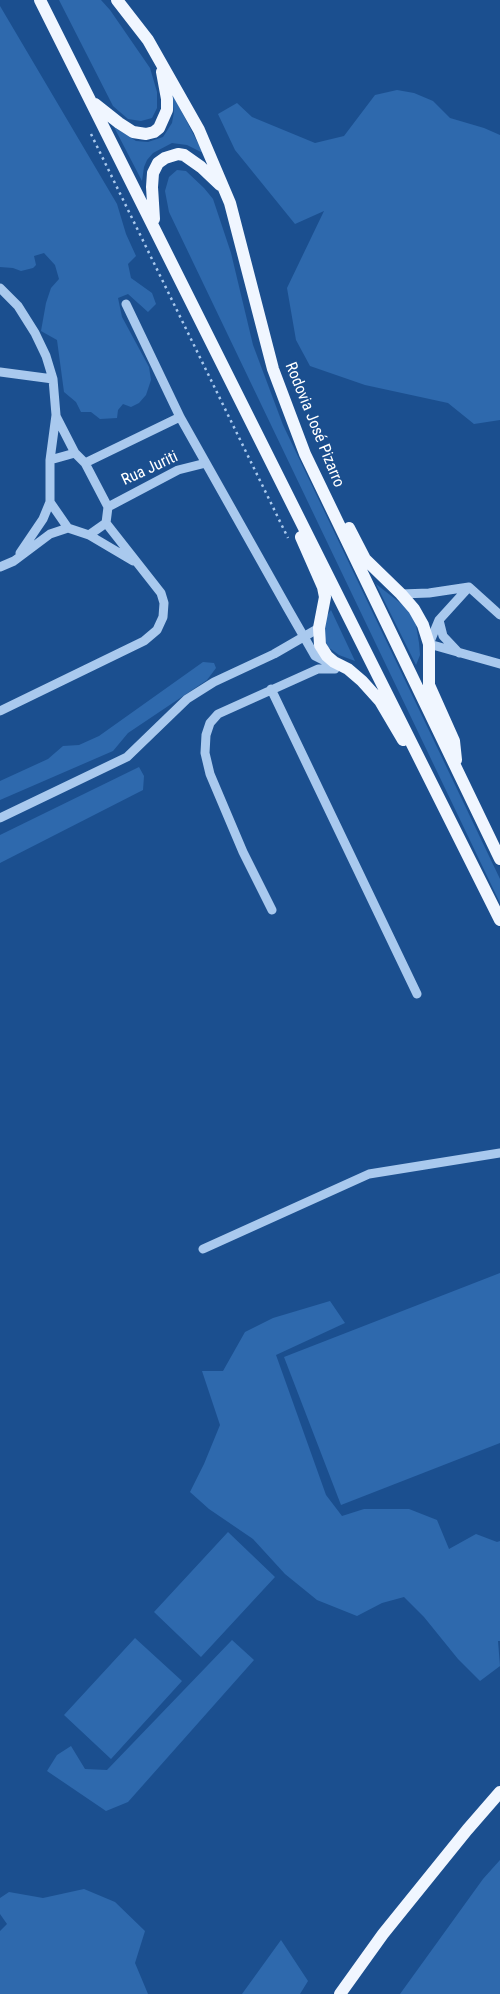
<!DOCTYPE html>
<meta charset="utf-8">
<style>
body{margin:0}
canvas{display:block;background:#1b4f8f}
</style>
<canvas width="500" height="1994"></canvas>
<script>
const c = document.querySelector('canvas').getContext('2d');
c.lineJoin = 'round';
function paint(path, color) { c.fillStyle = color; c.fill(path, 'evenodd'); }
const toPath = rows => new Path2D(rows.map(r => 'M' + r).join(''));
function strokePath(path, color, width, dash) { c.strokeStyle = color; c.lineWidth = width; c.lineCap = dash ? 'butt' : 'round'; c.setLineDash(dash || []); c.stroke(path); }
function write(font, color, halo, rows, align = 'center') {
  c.font = font + ' "Roboto Condensed",sans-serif'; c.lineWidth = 4; c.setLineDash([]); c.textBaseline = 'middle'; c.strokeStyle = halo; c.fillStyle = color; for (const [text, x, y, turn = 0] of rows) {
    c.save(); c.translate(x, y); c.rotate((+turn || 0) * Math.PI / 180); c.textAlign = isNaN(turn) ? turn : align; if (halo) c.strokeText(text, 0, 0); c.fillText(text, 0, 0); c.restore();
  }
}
paint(toPath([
 [59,0,101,0,110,10,150,68,157,92,157,108,152,118,141,121,128,119,113,106],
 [0,6,117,204,126,234,136,256,128,264,131,278,152,293,156,304,148,312,128,294,118,298,122,317,149,367,151,380,146,395,139,403,131,407,123,404,118,410,117,418,100,419,91,412,81,412,76,402,64,392,57,340,41,331,46,303,51,288,59,279,55,265,44,253,34,256,36,265,33,268,21,271,13,268,0,267],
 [170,89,203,153,187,145,172,143,153,153,147,160,144,167,142,181,114,127,136,141,148,142,163,137,172,123,174,112],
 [397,90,414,93,433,101,450,118,484,128,500,135,500,420,474,424,448,403,365,385,310,366,296,340,287,288,324,211,295,224,235,150,218,114,237,103,252,117,315,143,344,136,375,95],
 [177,170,186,171,204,188,213,199,231,253,253,345,283,425,500,879,500,903,169,212,165,191,169,177],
 [376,584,408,609,416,625,419,643,420,655,416,665],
 [331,610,355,661,339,655,328,647,324,637,326,617],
 [203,662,214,663,216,668,207,680,128,733,113,751,0,800,0,781,48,759,63,746,79,745,99,736],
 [139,767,144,776,143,790,0,863,0,835],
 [500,1273,500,1443,341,1505,284,1357],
 [330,1301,345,1323,276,1355,326,1495,342,1516,364,1509,409,1509,437,1520,449,1549,476,1534,497,1542,500,1541,500,1641,498,1641,500,1666,480,1681,458,1659,424,1617,404,1597,382,1603,357,1616,317,1600,285,1574,253,1539,209,1509,190,1492,204,1464,220,1425,202,1371,223,1371,245,1332,273,1318],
 [228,1532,275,1577,201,1657,154,1612],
 [135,1638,182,1681,111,1759,64,1715],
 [232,1640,254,1660,128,1802,106,1811,47,1771,57,1755,71,1746,85,1769,107,1770],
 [500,1860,500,1994,400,1994,483,1879],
 [84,1889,115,1902,145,1931,135,1963,148,1994,0,1994,0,1931,7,1924,0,1914,0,1898,9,1892,43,1898],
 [281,1940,308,1981,300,1994,242,1994]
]), '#2e69ad');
strokePath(toPath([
 [91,134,288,538]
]), '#a9c9ee', 2.5, [2.5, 4]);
strokePath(toPath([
 [0,288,18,306,35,333,46,356,53,379,56,415,50,460],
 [126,304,180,417,288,609,315,656,333,665],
 [0,372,53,379],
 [56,416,75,453],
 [85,463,180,417],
 [108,507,178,470,206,463],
 [89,535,133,561],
 [20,553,43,519,50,502],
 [0,567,14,561,50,534,68,528,89,535,106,523,108,507,85,463,75,453,50,460,50,502,68,528],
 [469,587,439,620,429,644,500,664],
 [469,587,500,615],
 [401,594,429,593,469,587],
 [439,620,443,636,459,653],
 [271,689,417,994],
 [0,711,144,641,157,630,163,617,164,603,161,593,106,523],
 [0,818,127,757,187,699,214,682,274,654,319,628],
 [272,910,243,852,210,774,205,753,206,735,210,723,218,714,318,669,335,669],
 [203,1249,369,1174,500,1153]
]), '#a9c9ee', 9);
strokePath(toPath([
 [40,0,500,920],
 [117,0,148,40,199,130,230,203,273,369,305,454,500,859],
 [95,104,119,123,133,132,146,134,154,132,159,128,167,110,167,99,162,72],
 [154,219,152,187,153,173,158,163,165,158,178,154,184,155,201,167,220,185],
 [349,528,365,559,401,594,414,609,423,625,429,644,429,685,454,741,456,760],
 [301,537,323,587,325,597,319,628,320,645,327,656,334,662,348,669,362,681,380,701,403,740],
 [340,1994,383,1934,467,1830,500,1792]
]), '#f0f6ff', 12);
write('16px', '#fff', '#1b4f8f', [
 ["Rodovia José Pizarro",314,425,68],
 ["Rua Juriti",150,469,-25]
]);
</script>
